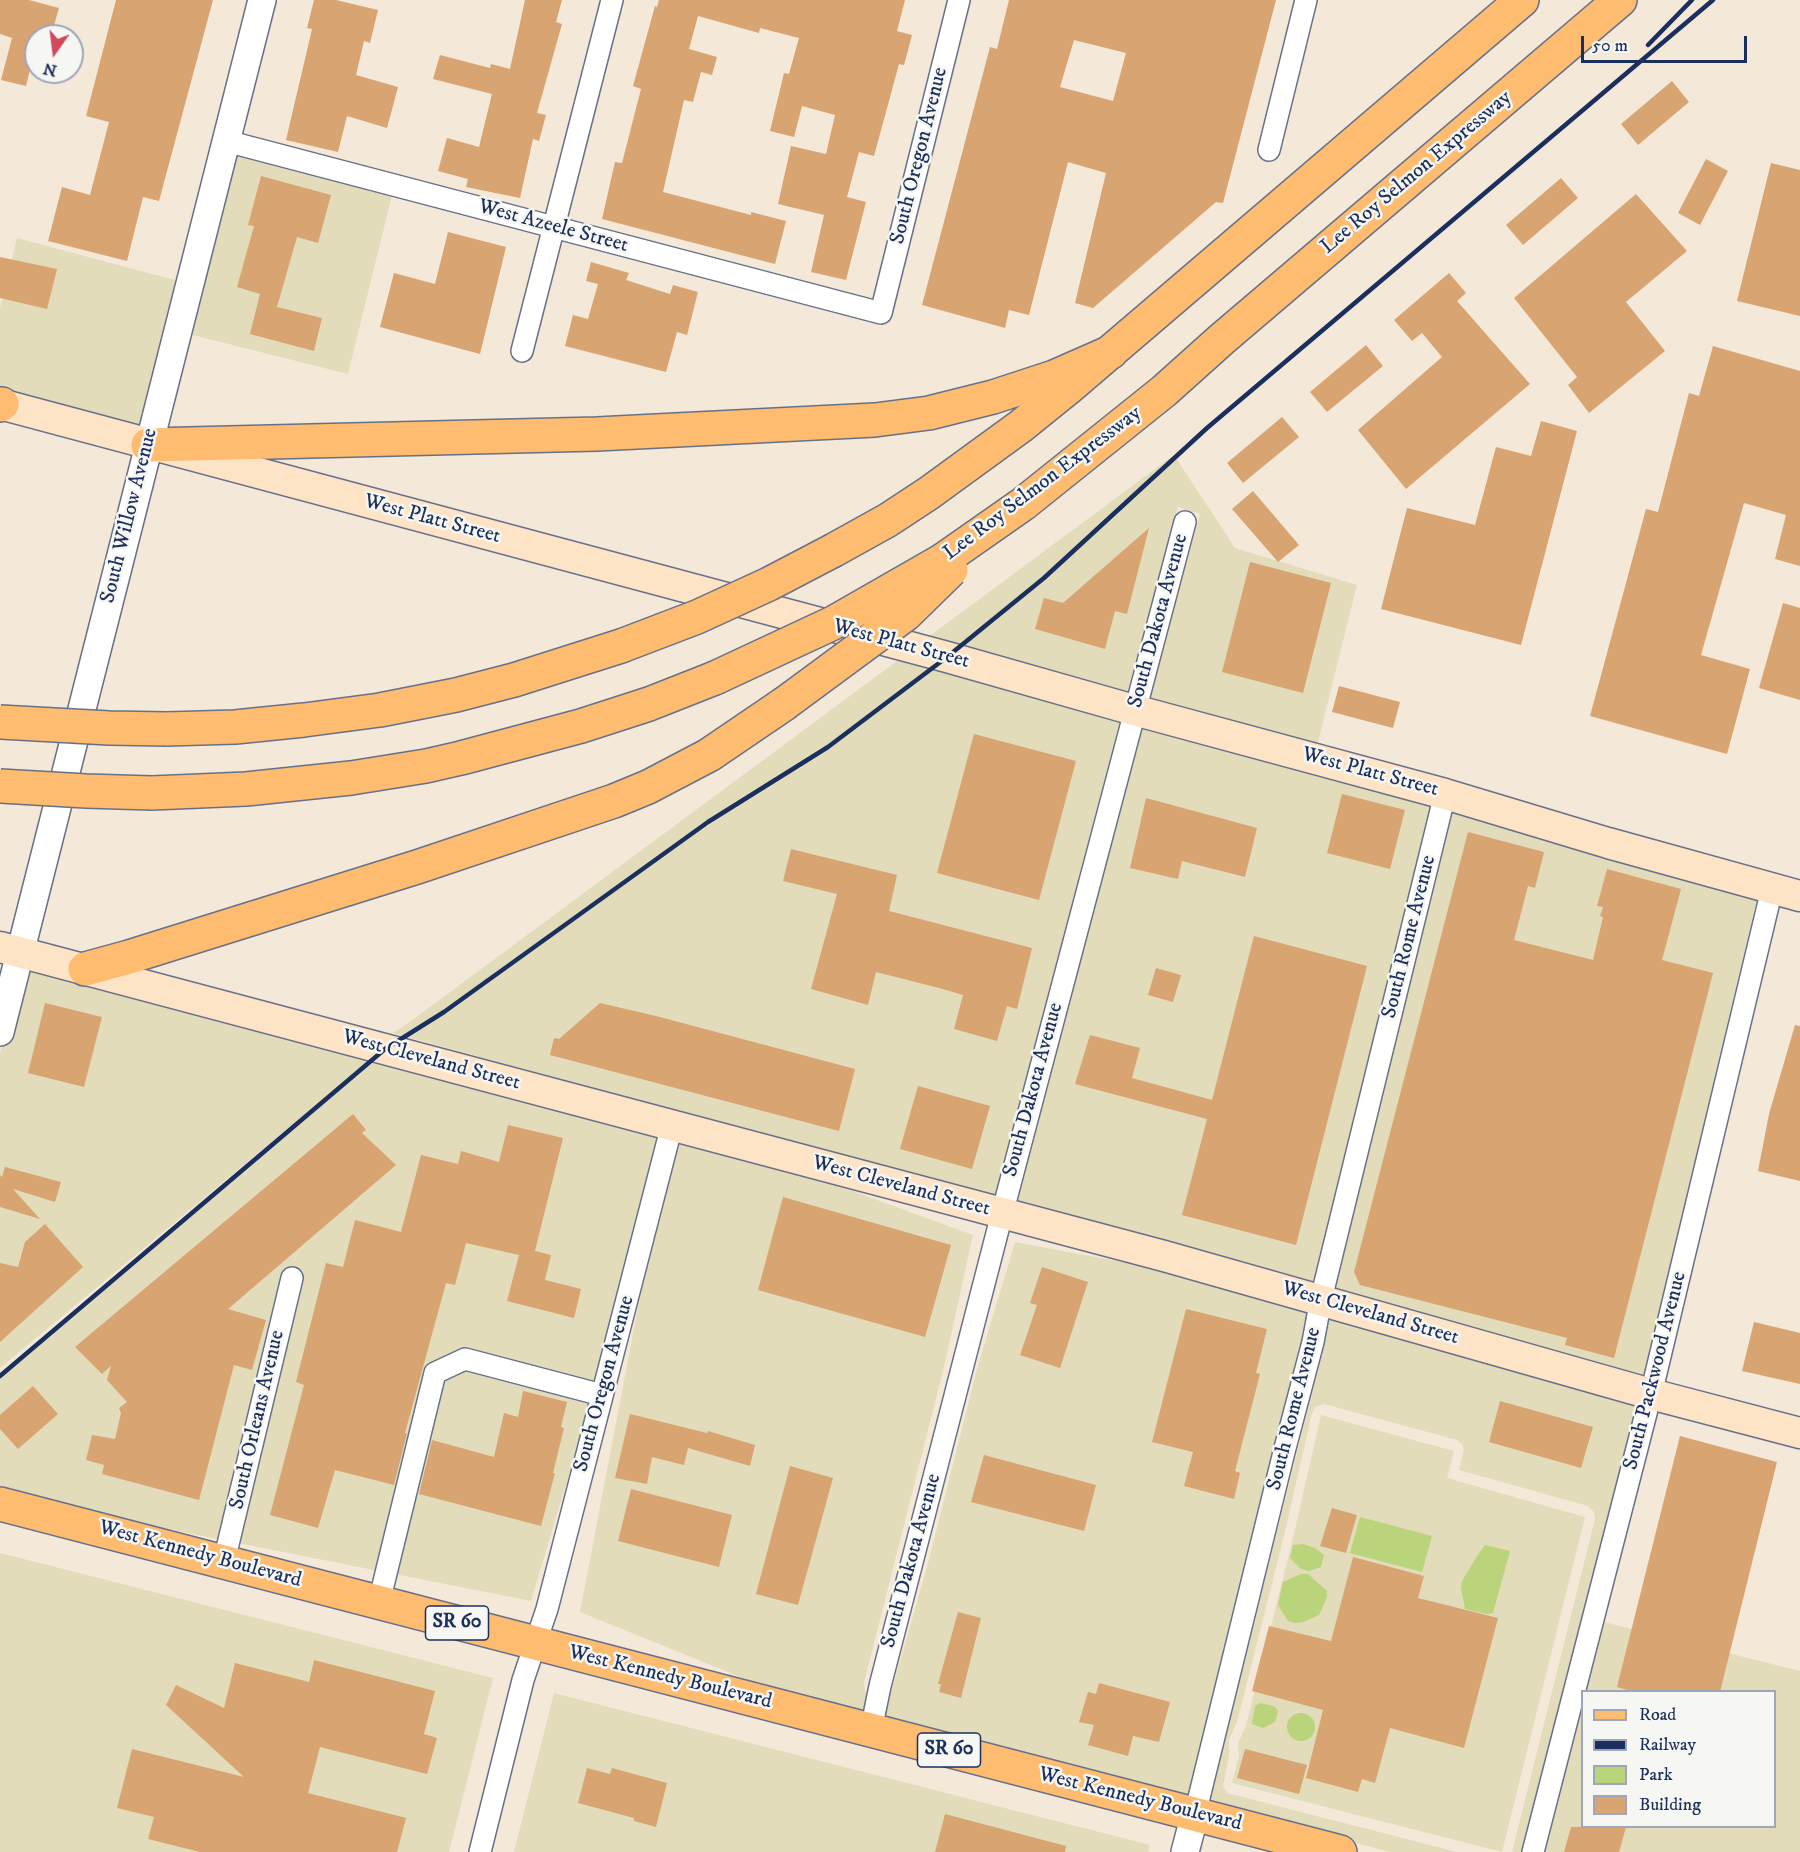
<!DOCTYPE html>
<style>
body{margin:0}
#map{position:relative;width:1800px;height:1852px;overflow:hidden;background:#f4e9d8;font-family:"IM FELL DW Pica",serif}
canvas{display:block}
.legend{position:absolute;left:1581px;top:1690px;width:195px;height:138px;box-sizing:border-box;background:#f6f6f2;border:2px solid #9ea6b7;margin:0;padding:8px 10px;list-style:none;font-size:18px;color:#1b2f5e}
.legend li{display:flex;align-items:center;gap:12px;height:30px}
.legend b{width:30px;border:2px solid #9ea6b7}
.north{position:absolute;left:24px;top:24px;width:60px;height:60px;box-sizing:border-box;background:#f6f6f2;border:2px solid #9ea6b7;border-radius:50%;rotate:194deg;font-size:16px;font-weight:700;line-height:24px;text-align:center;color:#1b2f5e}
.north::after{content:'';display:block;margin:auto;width:21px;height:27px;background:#d1495b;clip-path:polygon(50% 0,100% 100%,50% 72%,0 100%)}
.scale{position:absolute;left:1581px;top:36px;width:166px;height:27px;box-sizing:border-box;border:3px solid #1b2f5e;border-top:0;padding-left:8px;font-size:18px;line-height:21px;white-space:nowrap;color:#1b2f5e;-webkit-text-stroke:4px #f6f6f2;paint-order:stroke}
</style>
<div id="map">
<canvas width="1800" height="1852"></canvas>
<ul class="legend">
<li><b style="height:8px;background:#fdbc70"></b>Road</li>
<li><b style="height:8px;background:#1b2f5e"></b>Railway</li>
<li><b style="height:16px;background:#b9d47a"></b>Park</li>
<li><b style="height:16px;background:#d7a472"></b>Building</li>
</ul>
<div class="north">N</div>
<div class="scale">50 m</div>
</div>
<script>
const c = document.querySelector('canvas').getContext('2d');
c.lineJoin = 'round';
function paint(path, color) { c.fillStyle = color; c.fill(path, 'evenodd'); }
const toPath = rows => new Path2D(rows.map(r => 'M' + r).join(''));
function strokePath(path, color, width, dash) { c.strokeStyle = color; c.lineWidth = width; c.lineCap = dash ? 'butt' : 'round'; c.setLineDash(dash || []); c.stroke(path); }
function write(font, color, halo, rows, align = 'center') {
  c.font = font + ' "IM FELL DW Pica",serif'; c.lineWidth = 5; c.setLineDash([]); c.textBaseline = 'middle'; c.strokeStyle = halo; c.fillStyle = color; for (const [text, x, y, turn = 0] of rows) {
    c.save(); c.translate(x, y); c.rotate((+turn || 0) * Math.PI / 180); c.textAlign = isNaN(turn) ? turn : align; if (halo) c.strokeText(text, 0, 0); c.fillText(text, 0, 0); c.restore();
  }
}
paint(toPath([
 [230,148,393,191,348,374,181,332],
 [17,238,186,283,145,438,0,398,0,308],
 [1174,455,1235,548,1357,585,1317,746,1149,700,1200,514,1178,507,1127,694,927,638],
 [901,658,1120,720,994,1199,393,1033,407,1024],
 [1142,725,1311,771,1310,775,1361,785,1431,803,1313,1283,1016,1204],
 [1453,810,1757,898,1643,1378,1335,1290],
 [20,961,378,1053,0,1368,0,1054],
 [385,1049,672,1125,973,1235,944,1367,864,1683,872,1729,892,1689,927,1567,977,1369,1015,1242,1321,1299,1195,1814,871,1730,580,1612,671,1134,531,1601,0,1496,0,1377],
 [1330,1315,1637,1404,1521,1852,1512,1852,1595,1519,1594,1512,1588,1506,1459,1470,1464,1450,1462,1444,1457,1440,1324,1404,1315,1407,1312,1413,1284,1536,1237,1722,1229,1740,1229,1756,1223,1787,1227,1793,1457,1852,1390,1852,1209,1804,1324,1345],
 [1321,1415,1454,1451,1447,1478,1585,1517,1502,1852,1232,1783,1239,1756,1238,1743,1246,1726,1293,1538],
 [0,1553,493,1678,449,1852,0,1852],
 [1604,1622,1800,1671,1800,1852,1545,1852,1582,1706,1582,1826,1774,1826,1774,1692,1586,1691],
 [554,1693,1150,1845,1148,1852,514,1852]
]), '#e2dcba');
paint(toPath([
 [1360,1517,1432,1536,1422,1572,1350,1553],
 [1303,1544,1315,1548,1324,1555,1321,1567,1309,1571,1301,1569,1290,1558,1293,1545],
 [1485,1545,1510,1551,1493,1613,1487,1614,1465,1609,1461,1588,1462,1581,1477,1556],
 [1301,1574,1308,1574,1327,1591,1327,1597,1319,1615,1303,1622,1296,1623,1288,1621,1278,1605,1283,1582],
 [1260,1703,1274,1706,1278,1711,1275,1722,1263,1728,1252,1724,1255,1706],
 '1287 1727a14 14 0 1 1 28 0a14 14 0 1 1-28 0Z'
]), '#b9d47a');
paint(toPath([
 [0,0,29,0,59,8,51,36,36,36,36,45,26,86,1,80,12,38,0,34],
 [116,0,213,0,159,201,143,197,127,261,48,241,62,187,90,195,109,122,86,116],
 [314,0,336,0,378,10,370,43,364,41,356,75,398,87,387,128,347,116,338,152,286,140,312,29,307,28],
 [525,0,562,0,556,22,562,24,537,113,546,115,539,141,533,139,520,198,466,187,468,179,438,171,447,138,479,147,492,94,433,79,440,55,490,68,491,64,510,69],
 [659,0,905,0,897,31,912,35,904,65,899,64,874,156,859,152,847,197,866,202,846,280,811,272,824,215,778,204,791,146,826,154,835,115,802,106,794,137,770,131,784,73,789,74,799,38,760,28,759,33,698,16,689,49,717,57,712,75,701,72,693,102,684,100,663,192,751,215,751,212,786,221,775,264,602,219,615,162,622,163,641,89,633,86,655,6,657,7],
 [1009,0,1276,0,1223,203,1216,202,1093,308,1075,303,1106,173,1068,162,1029,315,1009,310,1005,328,922,305,990,47,997,49],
 [1074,40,1126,53,1113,101,1060,87],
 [1672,81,1689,102,1638,145,1621,124],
 [1706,159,1728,171,1700,225,1678,213],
 [1771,163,1800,170,1800,316,1737,301],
 [261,176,331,195,318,243,297,237,277,307,322,318,314,351,250,334,260,294,237,287,254,226,248,225],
 [1561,178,1578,198,1523,245,1506,225],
 [1636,194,1687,251,1626,302,1665,351,1589,413,1568,385,1577,377,1514,298],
 [448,232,506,247,480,354,380,327,394,273,435,284],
 [0,257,57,269,47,309,0,298],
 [591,262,629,273,626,280,670,294,673,285,698,292,687,335,677,332,666,372,565,346,573,315,588,319,598,284,586,281],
 [1449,273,1466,293,1457,301,1530,384,1406,489,1358,430,1442,357,1422,333,1412,341,1394,320],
 [1366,345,1383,366,1327,412,1310,392],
 [1713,346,1800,371,1800,566,1775,559,1786,515,1744,503,1701,655,1750,669,1727,754,1590,716,1646,509,1658,512,1689,393,1699,396],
 [1282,417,1299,437,1243,483,1227,463],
 [1541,421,1577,431,1521,645,1381,609,1407,508,1475,525,1496,447,1531,456],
 [1253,491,1299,545,1278,562,1232,509],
 [1149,528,1127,614,1115,611,1105,649,1035,629,1044,598,1063,603],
 [1250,562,1331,583,1303,693,1222,672],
 [1783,603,1800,608,1800,700,1759,688],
 [1339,686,1400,702,1393,728,1332,712],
 [974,734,1076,761,1039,900,937,873],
 [1342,794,1405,810,1390,869,1327,853],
 [1146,798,1257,828,1245,877,1182,861,1178,879,1130,868],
 [1468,832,1544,852,1535,888,1528,886,1514,940,1593,960,1603,917,1600,916,1603,907,1597,906,1607,869,1681,889,1662,960,1713,973,1614,1358,1565,1345,1567,1338,1360,1285,1354,1272],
 [791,849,897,875,889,911,1032,948,1017,1009,1007,1006,997,1041,954,1029,963,995,939,988,876,972,868,1005,811,989,837,894,783,881],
 [1254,936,1367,966,1296,1245,1182,1215,1207,1119,1075,1084,1090,1035,1140,1048,1132,1078,1212,1100],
 [1156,968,1181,975,1173,1002,1148,995],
 [45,1003,102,1017,84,1087,28,1073],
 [600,1003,656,1016,855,1069,839,1131,550,1055,554,1038,559,1039],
 [1795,1025,1800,1026,1800,1181,1758,1171,1769,1114],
 [918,1086,990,1106,972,1169,900,1149],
 [353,1114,366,1130,362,1133,396,1165,228,1309,266,1320,252,1370,234,1365,199,1500,102,1474,104,1465,86,1460,92,1435,115,1439,121,1413,119,1408,127,1402,107,1380,111,1366,102,1374,75,1347],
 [508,1125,563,1138,535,1251,551,1255,545,1280,581,1289,574,1318,507,1301,519,1255,466,1243,455,1285,446,1283,405,1433,407,1433,394,1485,335,1470,318,1528,270,1515,304,1385,296,1382,326,1263,343,1267,355,1220,401,1232,421,1155,458,1164,461,1151,499,1162],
 [5,1167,61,1182,55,1202,13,1189,40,1219,0,1207,0,1175,2,1177],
 [783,1197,951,1245,925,1337,758,1290],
 [45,1224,83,1267,0,1342,0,1263,18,1267,25,1242],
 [1042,1267,1088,1282,1060,1368,1020,1355,1037,1305,1030,1303],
 [1186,1309,1267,1329,1256,1373,1260,1374,1235,1471,1240,1473,1234,1499,1184,1486,1193,1452,1152,1442],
 [1754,1322,1800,1333,1800,1384,1742,1371],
 [33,1386,58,1414,18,1449,0,1429,0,1415],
 [523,1391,567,1402,561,1427,564,1428,553,1473,555,1473,541,1526,419,1494,432,1440,494,1457,504,1413,518,1417],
 [1500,1401,1593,1427,1581,1468,1489,1442],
 [630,1414,707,1433,708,1431,755,1445,750,1466,688,1448,684,1465,652,1457,647,1484,615,1478],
 [1680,1436,1777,1462,1720,1692,1634,1692,1617,1687],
 [984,1455,1096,1485,1084,1531,971,1502],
 [790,1466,833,1478,798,1605,756,1594],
 [631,1489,732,1515,719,1567,618,1541],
 [1332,1508,1357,1515,1346,1553,1320,1546],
 [1353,1557,1424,1576,1418,1598,1498,1618,1464,1748,1390,1728,1375,1783,1362,1779,1358,1792,1306,1778,1323,1710,1252,1691,1269,1626,1331,1641],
 [958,1612,981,1618,961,1698,939,1692,941,1684,938,1684],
 [314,1660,435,1691,424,1734,437,1738,427,1774,320,1747,308,1793,406,1818,397,1852,200,1852,148,1839,154,1817,117,1808,132,1749,244,1777,166,1705,176,1685,224,1708,235,1663,309,1682],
 [1099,1683,1170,1702,1159,1742,1133,1736,1128,1756,1088,1745,1094,1725,1079,1722,1088,1692,1096,1694],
 [1245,1749,1307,1765,1299,1794,1237,1778],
 [587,1768,610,1774,612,1768,667,1783,656,1827,634,1821,634,1818,578,1803],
 [945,1814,1066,1846,1065,1852,935,1852],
 [1571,1827,1626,1827,1619,1852,1564,1852]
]), '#d7a472');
const minor = toPath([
 [226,141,881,313,959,0],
 [1269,150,1306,0],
 [522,351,612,0],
 [224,1561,292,1278],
 [379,1602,435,1373,465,1359,602,1395],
 [871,1730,880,1686,1002,1214,1185,522],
 [1195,1814,1284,1452,1313,1342,1321,1299,1445,794],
 [480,1852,523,1680,547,1609,672,1125],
 [1533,1852,1651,1394,1772,889]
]);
const tertiary = toPath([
 [0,1032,262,0],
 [1185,1852,1195,1814]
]);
const secondary = toPath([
 [0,404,947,657,1134,710,1445,794,1608,843,1800,896],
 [0,947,1164,1256,1651,1394,1800,1433]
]);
const primary = toPath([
 [0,1504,1340,1852]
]);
const motorway = toPath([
 [0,405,2,404],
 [148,445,597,434,875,420,929,413,993,397,1054,377,1111,352],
 [834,550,888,520,929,493,1021,426,1068,388,1522,0],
 [943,560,1023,504,1164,391,1222,339,1620,0],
 [167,729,235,727,304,720,380,710,456,695,514,680,621,646],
 [152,793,246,789,351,778,426,766,461,758,581,726,649,704,715,678],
 [85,969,129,957,417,867,614,801,648,787,709,755,784,704]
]);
strokePath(minor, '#677089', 24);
strokePath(tertiary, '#677089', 30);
strokePath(secondary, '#677089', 33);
strokePath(primary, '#677089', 36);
strokePath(motorway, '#677089', 36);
strokePath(minor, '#fff', 21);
strokePath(tertiary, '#fff', 27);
strokePath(secondary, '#fee4c6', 30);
strokePath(primary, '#fdbc70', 33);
strokePath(motorway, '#fdbc70', 33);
strokePath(toPath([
 [1648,45,1692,0],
 [0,1376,385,1049,444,1012,708,822,828,747,947,657,1044,578,1207,428,1713,0]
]), '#1b2f5e', 4.5);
const motorwayBridge = toPath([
 [621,646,697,617,769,584,834,550],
 [715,678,833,623,943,560],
 [784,704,906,614,951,570],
 [0,722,109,728,167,729],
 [0,786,86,791,152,793]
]);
strokePath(motorwayBridge, '#677089', 36, []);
strokePath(motorwayBridge, '#fdbc70', 33);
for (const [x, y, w] of [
 [457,1623,63],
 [949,1750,63]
]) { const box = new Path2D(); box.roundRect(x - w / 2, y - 17, w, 34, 4.5); c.fillStyle = '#f6f6f2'; c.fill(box); strokePath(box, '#1b2f5e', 1.5); }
write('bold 20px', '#1b2f5e', null, [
 ["SR 60",457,1623],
 ["SR 60",949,1750]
]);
write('21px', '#1b2f5e', '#f6f6f2', [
 ["South Oregon Avenue",920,156,-76],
 ["Lee Roy Selmon Expressway",1417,173,-40],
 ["West Azeele Street",553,227,15],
 ["Lee Roy Selmon Expressway",1043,484,-37],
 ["South Willow Avenue",130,516,-76],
 ["West Platt Street",432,520,15],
 ["South Dakota Avenue",1159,621,-75],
 ["West Platt Street",901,645,15],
 ["West Platt Street",1370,773,15],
 ["South Rome Avenue",1410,937,-76],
 ["West Cleveland Street",431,1061,15],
 ["South Dakota Avenue",1034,1090,-75],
 ["West Cleveland Street",901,1187,15],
 ["West Cleveland Street",1370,1314,16],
 ["South Packwood Avenue",1656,1371,-76],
 ["South Oregon Avenue",605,1384,-75],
 ["South Rome Avenue",1295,1409,-76],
 ["South Orleans Avenue",258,1420,-77],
 ["West Kennedy Boulevard",200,1555,15],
 ["South Dakota Avenue",912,1561,-75],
 ["West Kennedy Boulevard",670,1678,14],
 ["West Kennedy Boulevard",1140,1800,14]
]);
</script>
